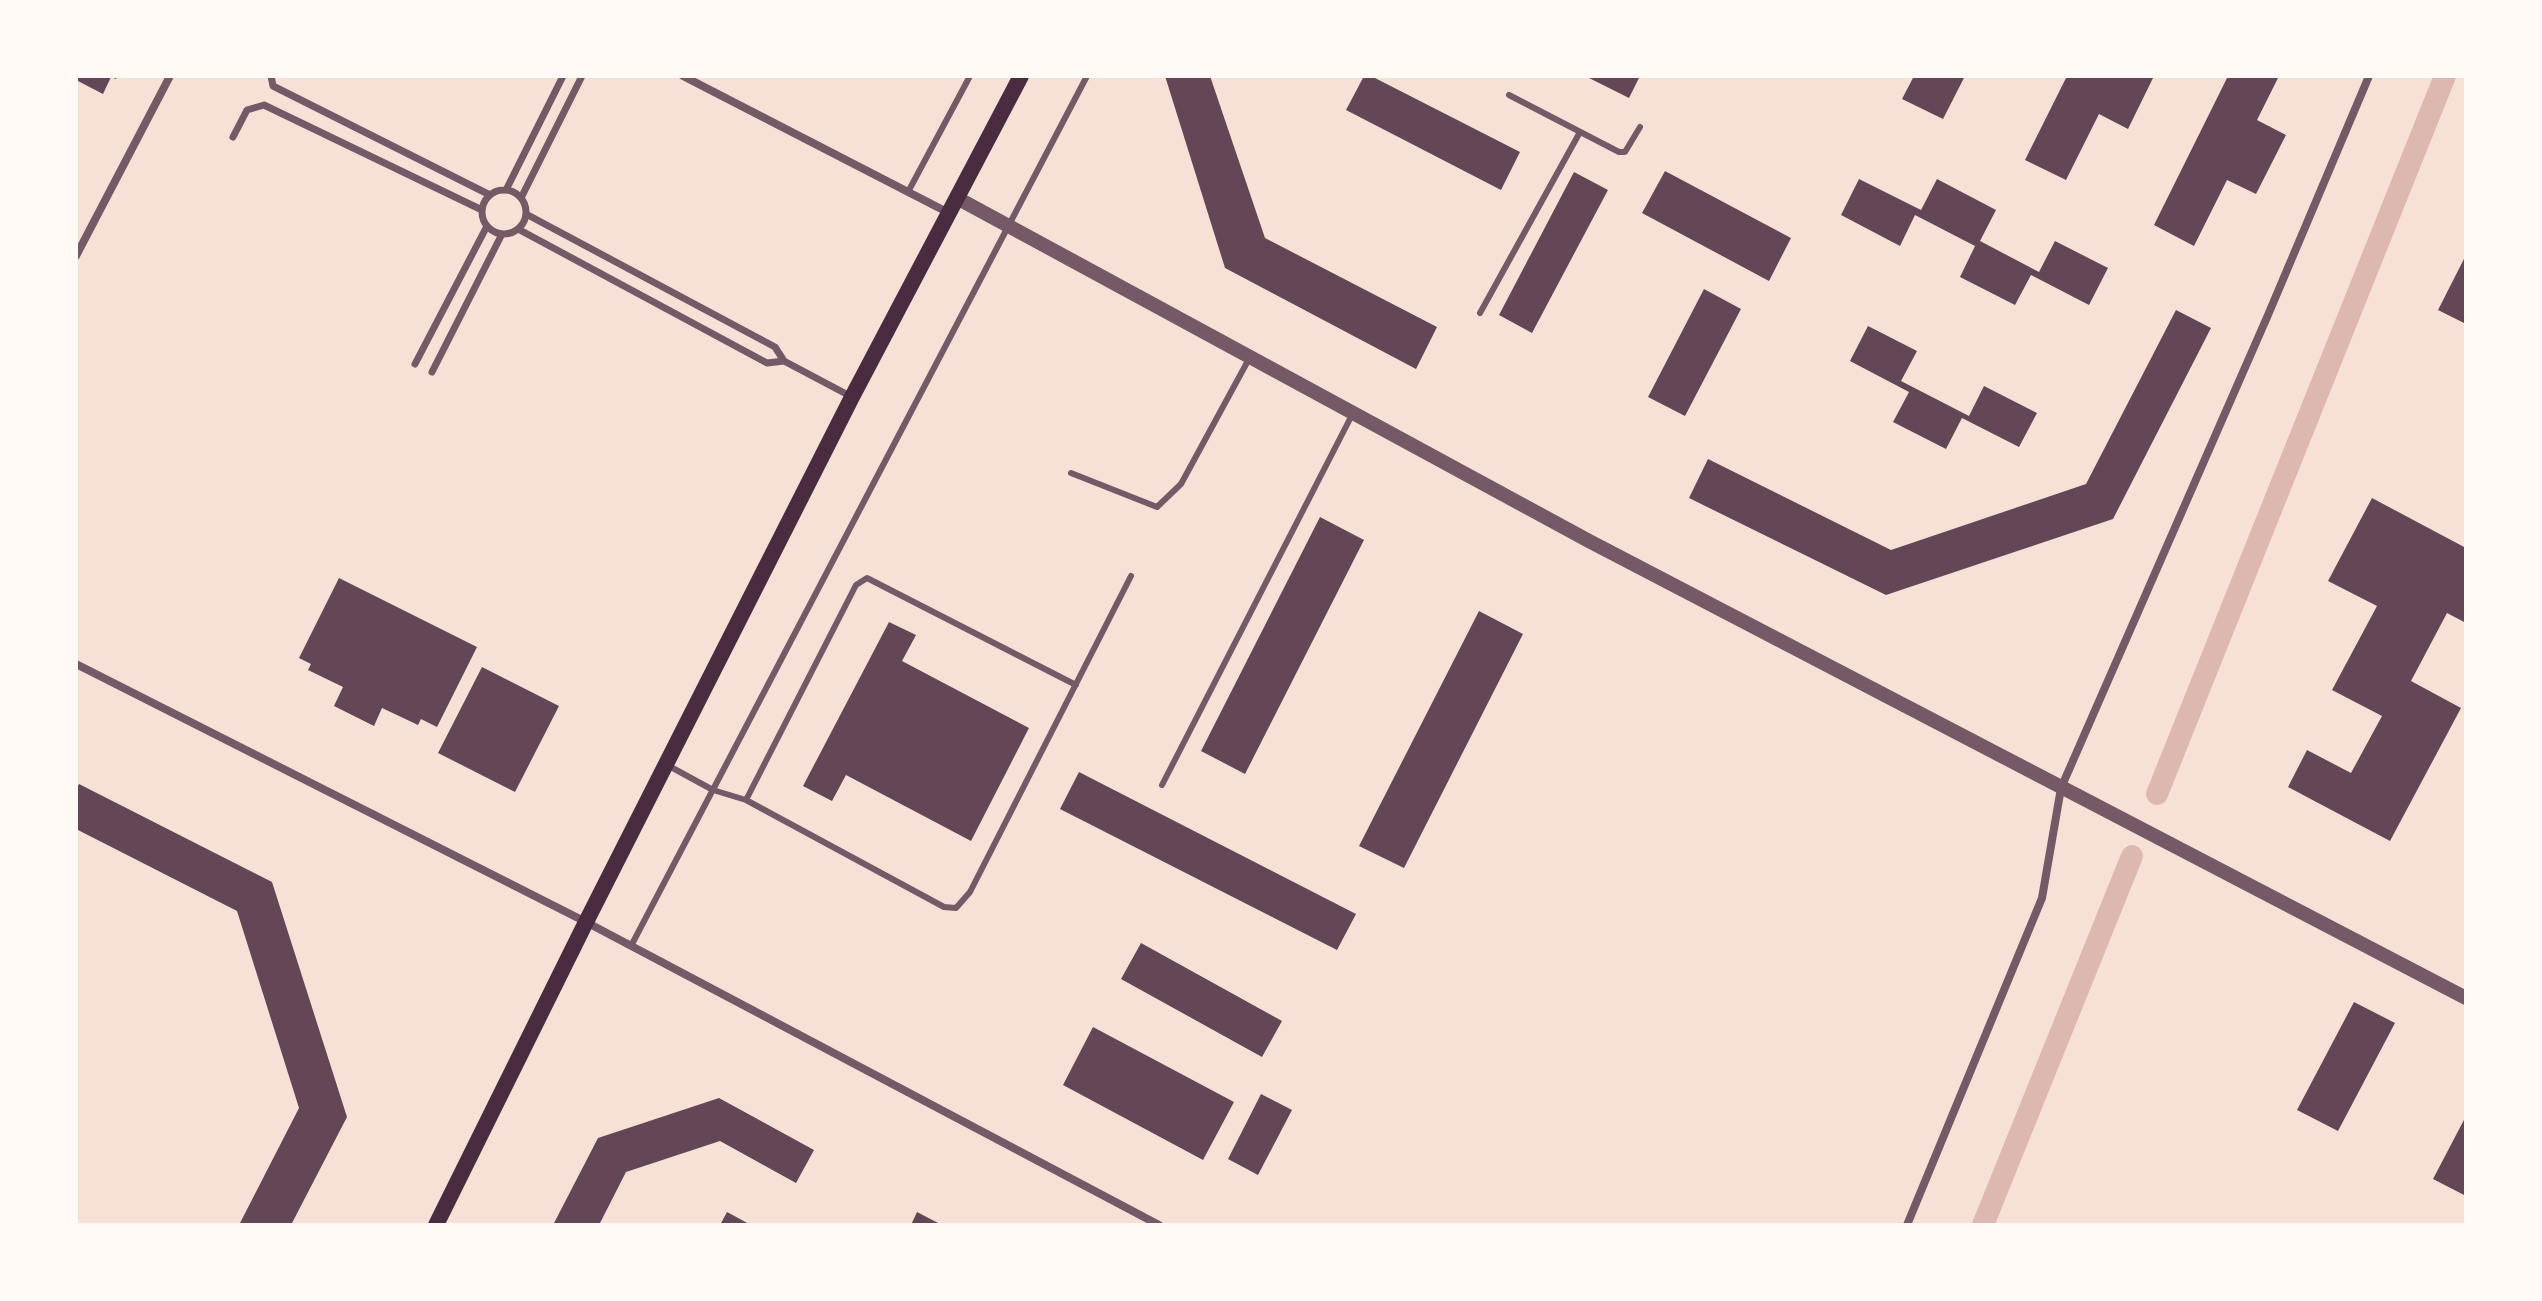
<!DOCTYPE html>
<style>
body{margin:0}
#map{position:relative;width:2542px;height:1301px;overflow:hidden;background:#f7e1d7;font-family:Raleway,sans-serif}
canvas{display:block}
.frame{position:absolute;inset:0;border:78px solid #fffaf5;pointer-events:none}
</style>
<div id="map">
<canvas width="2542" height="1301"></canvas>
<div class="frame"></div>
</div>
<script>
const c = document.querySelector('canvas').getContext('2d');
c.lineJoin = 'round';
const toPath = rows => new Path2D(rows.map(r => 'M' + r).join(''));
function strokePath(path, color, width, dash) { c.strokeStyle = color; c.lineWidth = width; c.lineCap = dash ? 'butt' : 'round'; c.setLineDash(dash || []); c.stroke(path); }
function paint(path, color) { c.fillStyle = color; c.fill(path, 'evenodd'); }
strokePath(toPath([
 [2157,794,2445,76],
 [1983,1225,2132,856]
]), '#dcb8b0', 22);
paint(toPath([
 [76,76,118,76,116,79,111,77,103,94,76,80],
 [1165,76,1210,76,1265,238,1437,327,1416,369,1225,268],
 [1364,76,1371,76,1520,152,1501,190,1346,110],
 [1585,76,1640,76,1629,98],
 [1914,76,1965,76,1943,119,1902,99],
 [2067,76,2154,76,2128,129,2099,114,2066,180,2025,160],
 [2228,76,2279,76,2257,120,2286,135,2256,194,2227,180,2194,246,2154,225],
 [1665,171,1791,238,1769,281,1642,213],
 [1574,172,1608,190,1532,333,1499,315],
 [1859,179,1921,210,1937,179,1996,210,1980,241,2039,272,2055,241,2108,268,2089,305,2031,275,2015,305,1960,277,1975,246,1915,215,1900,246,1841,215],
 [2466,255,2466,324,2438,310],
 [1704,289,1741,309,1685,416,1648,397],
 [2176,310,2211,328,2113,519,1886,595,1689,498,1708,459,1891,550,2086,484],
 [1868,326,1917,351,1901,381,1969,416,1984,386,2037,413,2019,447,1962,418,1946,449,1893,422,1909,392,1850,361],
 [2372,498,2466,548,2466,623,2447,613,2411,681,2461,708,2390,841,2288,787,2307,750,2351,773,2382,716,2332,690,2377,606,2328,581],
 [1320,517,1364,540,1245,774,1201,751],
 [339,578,477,647,437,727,421,719,418,725,382,708,374,726,334,706,343,687,308,670,311,664,299,658],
 [1479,611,1523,634,1404,868,1359,846],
 [889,622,916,635,902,661,1029,728,971,841,846,775,832,801,803,786],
 [482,667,559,706,515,792,438,753],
 [1079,772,1356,914,1337,950,1060,809],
 [79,784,272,882,347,1117,291,1225,239,1225,299,1108,237,911,76,829,76,789],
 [1141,943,1282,1021,1262,1057,1121,979],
 [2354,1002,2395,1023,2338,1131,2297,1110],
 [1093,1027,1234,1102,1203,1160,1063,1085],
 [1261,1094,1292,1110,1258,1175,1228,1159],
 [719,1098,814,1150,796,1183,720,1141,626,1172,599,1225,553,1225,598,1138],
 [2466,1116,2466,1196,2433,1179],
 [727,1212,751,1225,720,1225],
 [917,1212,942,1225,911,1225]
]), '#644757');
strokePath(toPath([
 [1509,95,1619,152,1625,152,1640,127],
 [908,192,970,76],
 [1480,313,1580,132],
 [1071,473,1157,507,1181,484,1250,357],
 [669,766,713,790,746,800,944,907,956,908,970,892,1131,576],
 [1162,785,1353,413],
 [746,800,856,585,867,578,1076,685],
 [631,946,1087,76]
]), '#755966', 6);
strokePath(toPath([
 [271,76,273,86,490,195],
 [233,137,247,110,264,105,482,210],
 [506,190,563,76],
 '482 212a22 22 0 1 1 44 0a22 22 0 1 1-44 0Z',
 [521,198,582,76],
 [518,229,767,363,784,361,775,347,526,214],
 [784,361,852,397],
 [415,364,487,226],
 [432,372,502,234]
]), '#755966', 7);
strokePath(toPath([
 [683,76,949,213],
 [76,256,170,76],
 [76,664,586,922,1159,1225],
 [1907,1225,2042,898,2061,788,2268,315,2369,76]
]), '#755966', 8);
strokePath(toPath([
 [957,198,1589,541,2466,998]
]), '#755966', 14);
strokePath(toPath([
 [436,1225,586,922,852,397,1021,76]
]), '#4a2c40', 16);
</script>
